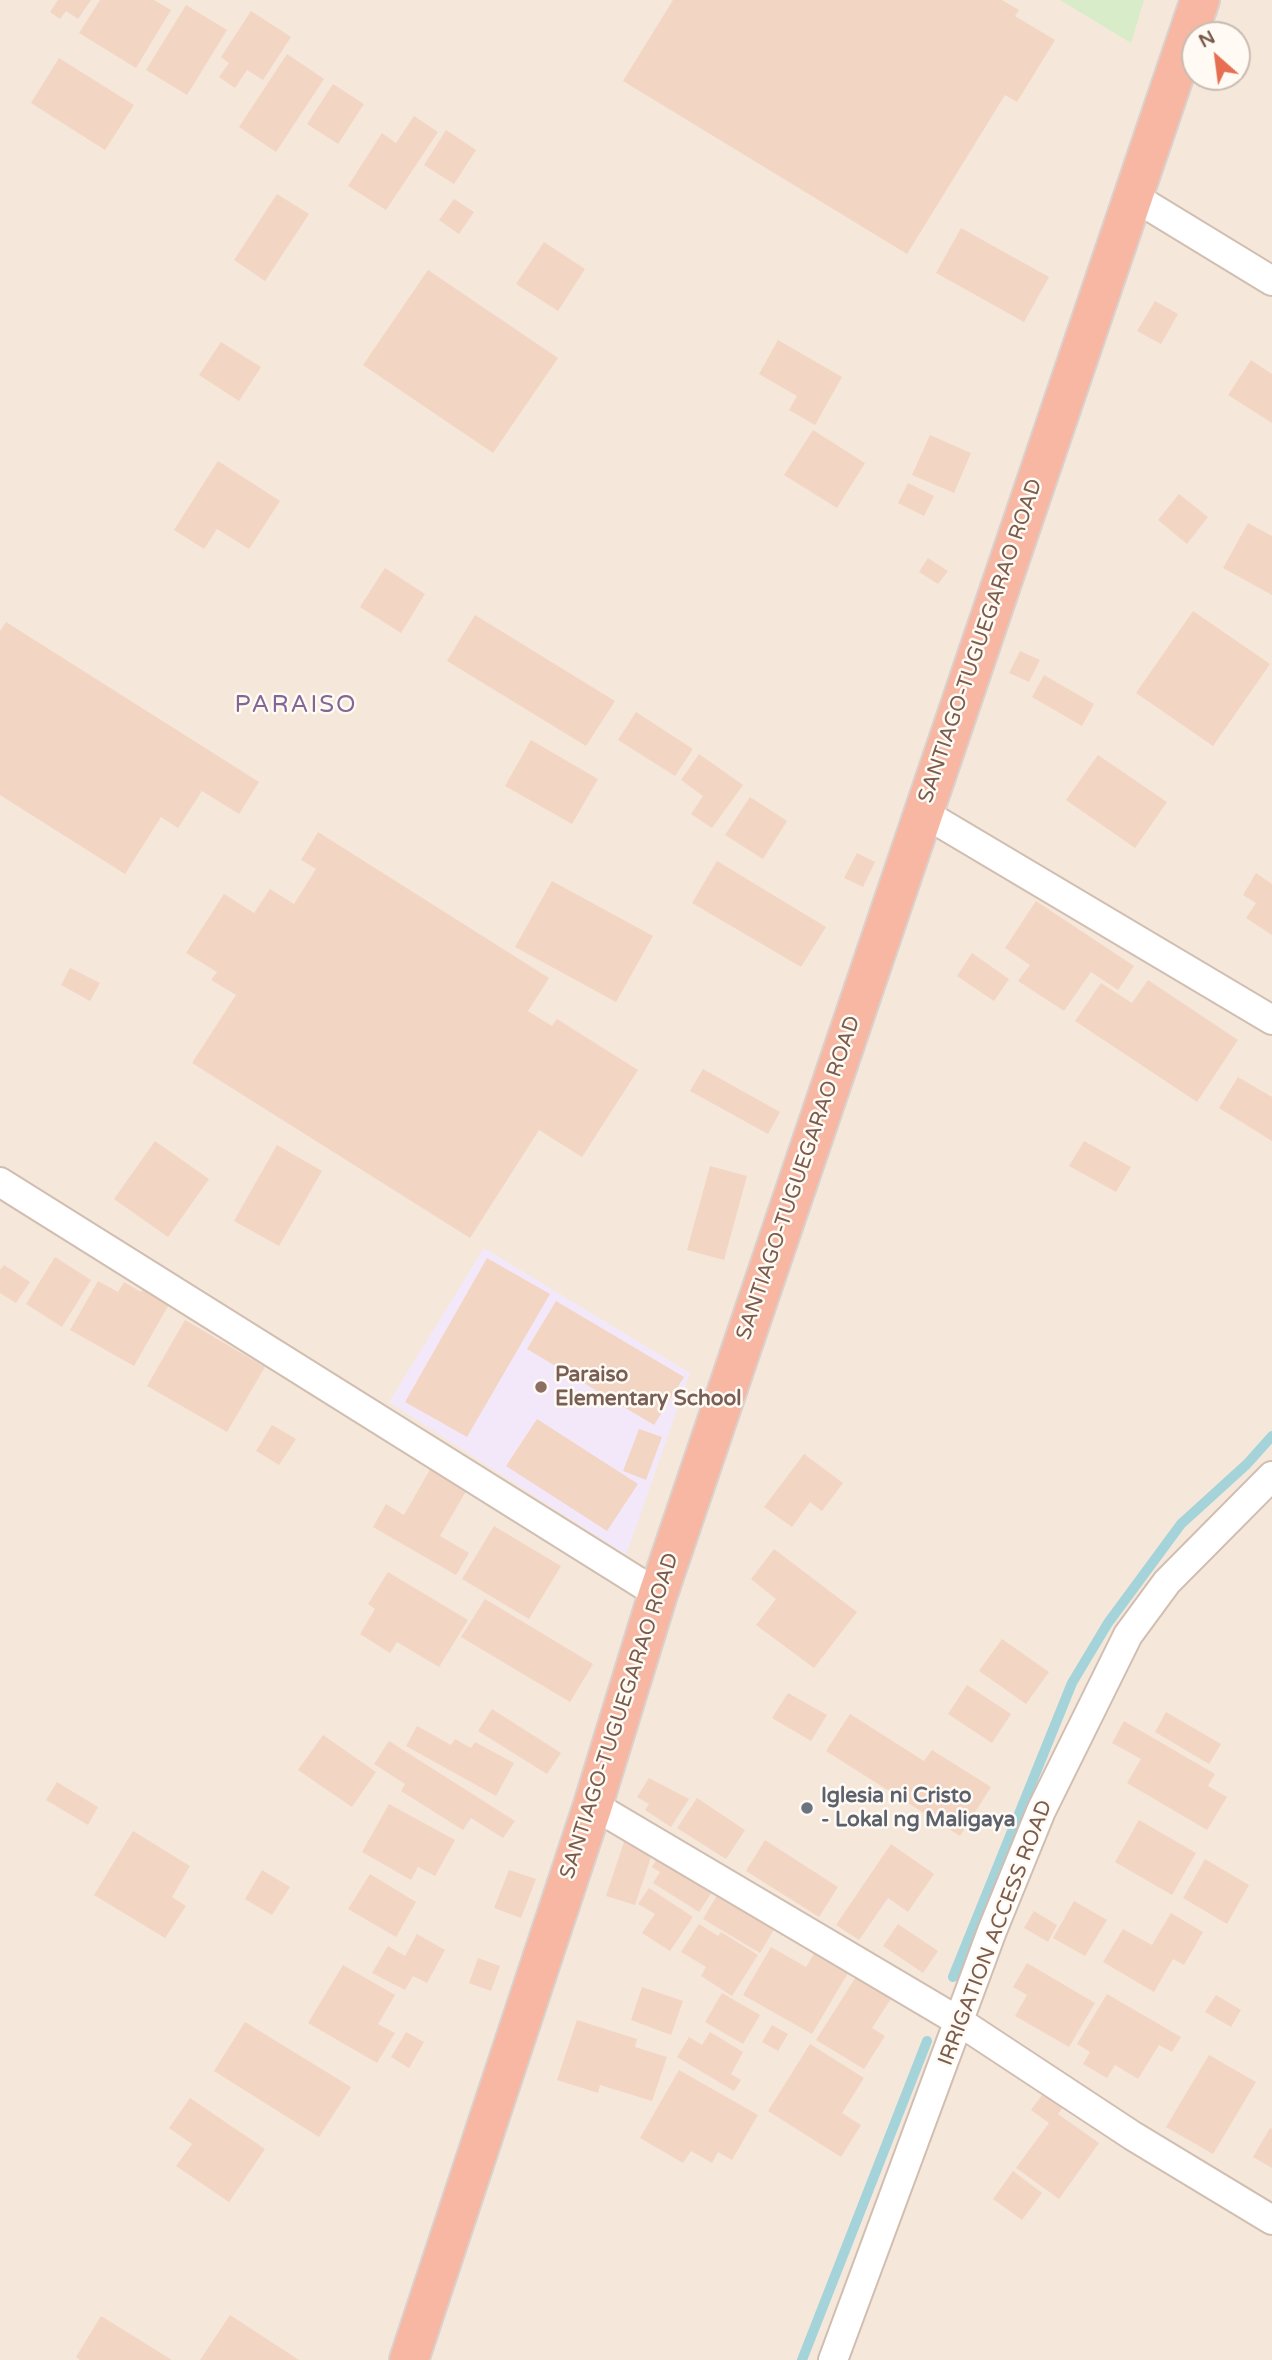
<!DOCTYPE html>
<style>
body{margin:0}
#map{position:relative;width:1272px;height:2360px;overflow:hidden;background:#fdf6ec;font-family:"Varela Round",sans-serif}
canvas{display:block}
.north{position:absolute;left:1181px;top:21px;width:70px;height:70px;box-sizing:border-box;background:#fffaf3;border:2px solid #cabbb1;border-radius:50%;rotate:332deg;font-size:19px;font-weight:700;line-height:28px;text-align:center;color:#7a5c4d}
.north::after{content:'';display:block;margin:auto;width:24px;height:32px;background:#e76f51;clip-path:polygon(50% 0,100% 100%,50% 72%,0 100%)}
</style>
<div id="map">
<canvas width="1272" height="2360"></canvas>
<div class="north">N</div>
</div>
<script>
const c = document.querySelector('canvas').getContext('2d');
c.lineJoin = 'round';
function paint(path, color) { c.fillStyle = color; c.fill(path, 'evenodd'); }
const toPath = rows => new Path2D(rows.map(r => 'M' + r).join(''));
function strokePath(path, color, width, dash) { c.strokeStyle = color; c.lineWidth = width; c.lineCap = dash ? 'butt' : 'round'; c.setLineDash(dash || []); c.stroke(path); }
function write(font, color, halo, rows, align = 'center') {
  c.font = font + ' "Varela Round",sans-serif'; c.lineWidth = 5; c.setLineDash([]); c.textBaseline = 'middle'; c.strokeStyle = halo; c.fillStyle = color; for (const [text, x, y, turn = 0] of rows) {
    c.save(); c.translate(x, y); c.rotate((+turn || 0) * Math.PI / 180); c.textAlign = isNaN(turn) ? turn : align; if (halo) c.strokeText(text, 0, 0); c.fillText(text, 0, 0); c.restore();
  }
}
paint(toPath([
 [0,0,1272,0,1272,2360,0,2360],
 [1195,35,1237,35,1237,77,1195,77]
]), '#f5e8da');
paint(toPath([
 [484,1248,690,1373,626,1555,389,1402]
]), '#f3e8fa');
paint(toPath([
 [1060,0,1144,0,1131,43]
]), '#d8ecc9');
strokePath(toPath([
 [953,1977,1072,1683,1108,1623,1181,1524,1247,1464,1272,1436],
 [802,2360,927,2041]
]), '#a5d3da', 10);
paint(toPath([
 [58,0,91,0,78,19,66,11,60,19,50,12],
 [100,0,154,0,171,10,136,68,79,33],
 [673,0,1002,0,1019,10,1015,16,1055,40,1017,102,1005,95,907,254,623,81],
 [186,5,227,30,187,95,146,70],
 [251,11,291,37,263,80,247,70,235,88,219,77,229,63,221,57],
 [287,54,324,79,276,152,239,127],
 [59,58,134,105,105,150,31,103],
 [333,84,364,104,338,144,307,124],
 [414,116,438,132,386,210,348,186,382,133,396,143],
 [446,130,476,150,454,184,424,165],
 [277,194,309,214,265,281,234,260],
 [454,199,474,212,459,234,439,220],
 [961,228,1049,277,1024,322,936,273],
 [544,242,585,269,558,311,516,284],
 [428,270,558,358,493,453,363,365],
 [1155,301,1178,314,1161,344,1137,331],
 [778,340,842,377,815,425,789,410,797,396,759,374],
 [221,342,261,367,239,401,199,375],
 [1251,360,1272,374,1272,423,1228,395],
 [813,430,865,463,837,508,784,475],
 [930,435,971,453,954,493,912,475],
 [218,461,280,501,249,549,217,529,204,549,174,530],
 [908,483,934,496,924,516,898,503],
 [1179,494,1208,517,1187,544,1158,520],
 [1248,523,1272,536,1272,595,1223,568],
 [928,558,948,571,938,584,919,572],
 [385,568,425,594,401,633,360,607],
 [1193,611,1270,664,1213,746,1136,693],
 [475,615,615,701,586,746,447,661],
 [6,622,259,782,239,814,202,791,178,828,161,817,125,874,0,795,0,631],
 [1020,651,1040,660,1029,682,1009,673],
 [1044,675,1094,704,1082,726,1032,697],
 [636,712,693,749,675,776,618,740],
 [531,740,598,779,572,824,505,786],
 [699,754,743,785,712,828,691,814,703,796,681,780],
 [1098,755,1167,802,1135,848,1066,800],
 [750,797,787,821,763,859,725,835],
 [318,832,549,978,528,1011,552,1026,557,1019,638,1070,582,1157,539,1130,470,1238,192,1063,236,995,211,980,217,972,186,953,224,894,254,913,270,889,294,904,316,869,301,860],
 [857,853,875,862,863,887,844,878],
 [717,861,826,927,801,967,692,903],
 [1256,873,1272,884,1272,935,1246,918,1256,903,1243,895],
 [552,881,653,936,616,1002,515,947],
 [1036,901,1134,966,1118,990,1091,972,1064,1011,1018,981,1030,965,1005,948],
 [972,953,1009,979,994,1001,957,976],
 [70,968,100,983,90,1001,61,985],
 [1148,980,1238,1040,1197,1102,1075,1021,1101,983,1132,1003],
 [703,1069,780,1112,768,1134,690,1091],
 [1238,1077,1272,1097,1272,1141,1219,1108],
 [155,1141,209,1179,168,1237,114,1199],
 [1084,1141,1131,1167,1116,1192,1069,1166],
 [277,1145,322,1171,279,1246,234,1221],
 [710,1166,747,1176,724,1260,687,1250],
 [55,1257,91,1280,62,1327,26,1304],
 [487,1258,550,1294,467,1437,405,1402],
 [4,1265,30,1282,16,1303,0,1293,0,1270],
 [98,1281,118,1292,124,1282,141,1292,146,1284,172,1299,134,1366,70,1330],
 [556,1301,684,1377,654,1425,527,1349],
 [185,1320,265,1367,227,1432,147,1386],
 [537,1419,638,1484,607,1531,506,1466],
 [272,1425,296,1439,279,1465,256,1451],
 [639,1429,662,1437,646,1480,623,1471],
 [804,1454,843,1483,822,1511,810,1502,792,1527,764,1507],
 [432,1466,469,1486,440,1536,469,1553,456,1575,373,1527,386,1504,404,1515],
 [494,1526,561,1566,529,1619,462,1579],
 [774,1549,857,1612,814,1668,756,1625,776,1599,751,1579],
 [388,1572,468,1620,439,1667,397,1642,390,1653,360,1634,375,1609,368,1604],
 [485,1599,593,1664,570,1702,461,1637],
 [1002,1639,1049,1672,1026,1704,979,1671],
 [967,1685,1011,1714,992,1743,948,1714],
 [788,1693,827,1715,811,1741,772,1718],
 [492,1709,561,1753,547,1774,478,1731],
 [1166,1712,1221,1744,1209,1764,1155,1732],
 [850,1714,924,1761,932,1750,991,1787,960,1836,826,1751],
 [1124,1721,1215,1774,1208,1786,1227,1797,1207,1830,1127,1783,1141,1759,1112,1743],
 [417,1726,451,1745,455,1739,471,1748,475,1742,514,1763,496,1796,406,1746],
 [323,1735,376,1772,352,1807,298,1770],
 [389,1741,515,1821,503,1838,471,1818,463,1830,401,1791,405,1784,374,1764],
 [649,1778,689,1799,671,1827,645,1810,649,1804,637,1797],
 [57,1782,98,1807,88,1825,46,1800],
 [697,1798,745,1830,726,1859,677,1828],
 [389,1804,455,1840,435,1876,418,1867,411,1880,362,1852],
 [1139,1820,1196,1853,1172,1895,1115,1862],
 [133,1831,190,1866,172,1897,186,1906,165,1938,94,1895],
 [625,1839,654,1848,635,1905,606,1896],
 [765,1840,838,1887,819,1917,746,1871],
 [891,1844,934,1874,908,1912,888,1898,859,1940,836,1925],
 [662,1851,716,1886,699,1912,653,1883,660,1872,652,1867],
 [1205,1859,1249,1885,1227,1924,1183,1898],
 [262,1870,290,1887,272,1915,245,1899],
 [509,1870,536,1879,521,1918,494,1908],
 [370,1874,416,1902,396,1937,348,1909],
 [723,1885,779,1921,760,1953,703,1919],
 [649,1888,693,1917,670,1951,642,1933,655,1914,638,1904],
 [1074,1901,1107,1920,1085,1956,1053,1938],
 [1034,1911,1057,1925,1048,1942,1024,1928],
 [1171,1913,1203,1932,1184,1965,1173,1959,1154,1992,1103,1962,1123,1929,1152,1945],
 [699,1924,718,1936,721,1932,758,1955,732,1996,701,1976,706,1967,681,1952],
 [898,1924,938,1951,923,1973,883,1946],
 [417,1934,445,1950,427,1983,413,1976,405,1990,372,1973,388,1946,405,1956],
 [771,1947,806,1967,818,1947,852,1966,812,2034,743,1995],
 [478,1958,500,1966,491,1991,469,1983],
 [1027,1963,1095,2003,1069,2047,1015,2016,1027,1995,1013,1987],
 [343,1965,395,1995,378,2024,395,2033,377,2063,308,2023],
 [859,1972,894,1994,872,2028,885,2036,864,2069,816,2040],
 [642,1987,683,2001,671,2035,631,2020],
 [722,1993,760,2015,743,2044,705,2022],
 [1107,1994,1181,2037,1172,2052,1159,2045,1138,2079,1115,2065,1107,2078,1083,2064,1090,2052,1077,2044],
 [1216,1995,1241,2010,1231,2027,1205,2012],
 [577,2020,637,2039,635,2047,667,2057,652,2101,600,2085,598,2093,557,2080],
 [245,2022,351,2087,319,2137,214,2071],
 [772,2025,788,2034,778,2051,762,2042],
 [406,2032,424,2042,409,2068,391,2057],
 [710,2032,743,2052,731,2074,741,2080,734,2091,677,2057,689,2037,702,2045],
 [810,2044,864,2078,842,2113,861,2125,841,2157,768,2111],
 [1209,2055,1256,2082,1213,2154,1166,2127],
 [679,2070,758,2115,732,2160,718,2152,712,2163,691,2151,683,2163,640,2138],
 [1048,2087,1067,2102,1058,2114,1099,2143,1059,2199,1016,2168,1049,2123,1031,2110],
 [190,2098,265,2149,229,2202,176,2166,192,2144,169,2128],
 [1270,2128,1272,2129,1272,2168,1253,2157],
 [1013,2171,1042,2193,1022,2220,993,2199],
 [230,2315,299,2360,200,2360],
 [101,2316,172,2360,80,2360,76,2357]
]), '#f3d5c3');
const street = toPath([
 [1131,195,1272,281],
 [922,812,1272,1020],
 [0,1182,658,1594],
 [593,1805,960,2022,1133,2136,1272,2220],
 [833,2360,992,1931,1041,1811,1128,1635,1167,1582,1272,1476]
]);
const highway = toPath([
 [409,2360,593,1805,658,1594,1200,0]
]);
strokePath(street, '#d1beb0', 32);
strokePath(highway, '#dad1cd', 42);
strokePath(street, '#fff', 28);
strokePath(highway, '#f7b7a3', 38);
for (const [x, y, r, color] of [
 [541,1387,7,"#8d6e63"],
 [807,1808,7,"#6b7280"]
]) { const dot = new Path2D(); dot.arc(x, y, r, 0, 2 * Math.PI); c.fillStyle = color; c.fill(dot); strokePath(dot, '#fffaf3', 2.5); }
write('21px', '#7a5c4d', '#fffaf3', [
 ["SANTIAGO-TUGUEGARAO ROAD",981,641,-71],
 ["SANTIAGO-TUGUEGARAO ROAD",799,1178,-71],
 ["SANTIAGO-TUGUEGARAO ROAD",620,1716,-72],
 ["IRRIGATION ACCESS ROAD",996,1933,-69]
]);
write('bold 21px', '#785e54', '#fffaf3', [
 ["Paraiso",555,1375],
 ["Elementary School",555,1399]
], 'left');
write('bold 21px', '#5b616d', '#fffaf3', [
 ["Iglesia ni Cristo",821,1796],
 ["- Lokal ng Maligaya",821,1820]
], 'left');
c.letterSpacing = '2px';
write('24px', '#846695', '#fffaf3', [
 ["PARAISO",296,706]
]);
c.letterSpacing = '0px';
</script>
